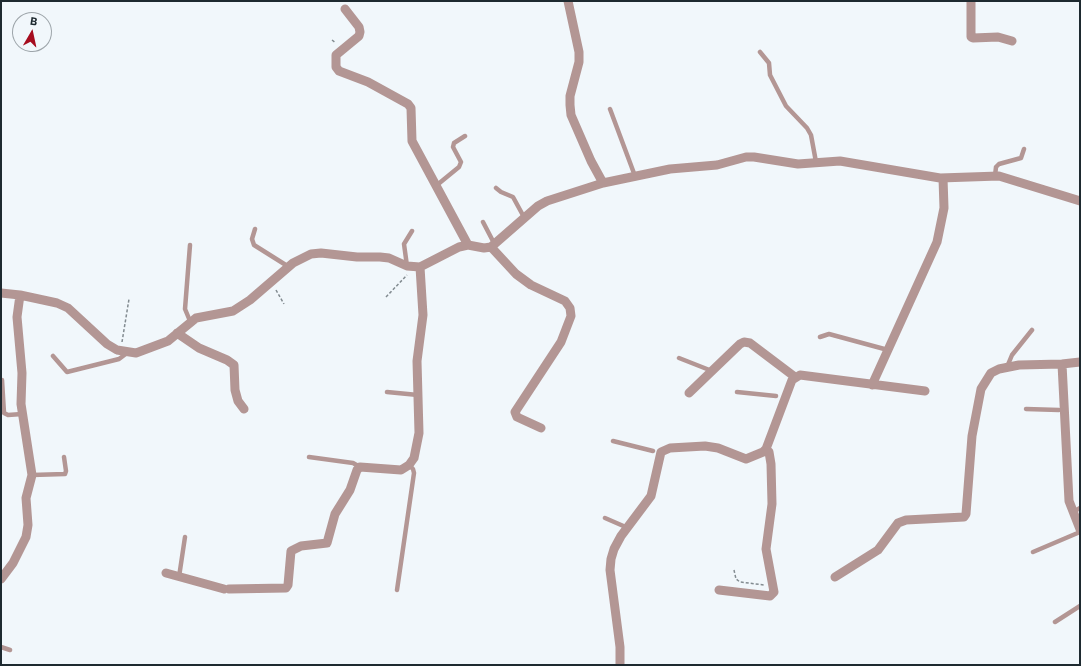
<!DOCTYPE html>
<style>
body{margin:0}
#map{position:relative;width:1081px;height:666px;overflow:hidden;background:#f1f7fb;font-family:"IBM Plex Sans",sans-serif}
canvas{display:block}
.frame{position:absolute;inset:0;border:2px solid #1e2a30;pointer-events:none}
.north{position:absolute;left:12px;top:12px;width:40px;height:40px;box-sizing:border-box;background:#f1f7fb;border:1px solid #9da5aa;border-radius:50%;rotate:9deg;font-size:11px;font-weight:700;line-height:16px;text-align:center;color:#1e2a30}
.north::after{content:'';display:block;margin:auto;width:14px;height:18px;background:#a60d1f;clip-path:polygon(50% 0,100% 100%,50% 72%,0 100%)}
</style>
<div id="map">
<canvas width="1081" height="666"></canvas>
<div class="frame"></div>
<div class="north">B</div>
</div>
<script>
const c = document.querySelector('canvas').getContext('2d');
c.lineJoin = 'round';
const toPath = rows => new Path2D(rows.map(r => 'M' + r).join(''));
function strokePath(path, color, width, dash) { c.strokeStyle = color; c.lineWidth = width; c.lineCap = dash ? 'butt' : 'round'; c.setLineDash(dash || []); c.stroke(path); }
strokePath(toPath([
 [332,40,336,43],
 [276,290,284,304],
 [386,297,407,275],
 [122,342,129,299],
 [734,570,736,579,740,582,764,585]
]), '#828b90', 1.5, [3, 2]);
strokePath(toPath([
 [760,52,769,63,770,75,786,106,807,128,811,135,816,162],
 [610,109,635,176],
 [995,176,996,167,999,164,1021,158,1024,149],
 [437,185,459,167,461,162,453,147,454,143,465,136],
 [496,188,501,192,513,197,525,219],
 [483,222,495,245],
 [255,229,252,239,254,245,289,267],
 [190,245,185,309,190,321],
 [407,266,404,244,412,231],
 [820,337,829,334,888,350],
 [53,356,67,372,119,359,127,353],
 [679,358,712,371],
 [1007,367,1012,355,1032,330],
 [2,380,4,413,8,415,22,414],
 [387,392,418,395],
 [737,392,776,396],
 [1026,409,1059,410],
 [613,441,653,451],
 [309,457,353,463,360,467],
 [32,475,65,474,66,471,64,457],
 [1073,512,1080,508],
 [605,518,628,528],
 [1033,552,1080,532],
 [179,577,185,537],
 [397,590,414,473,413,469,409,465],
 [1055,622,1080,606],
 [1,647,10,650]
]), '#b39694', 4.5);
strokePath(toPath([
 [568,1,579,52,579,62,570,96,570,105,571,115,591,161,603,183],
 [971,1,971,37,973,38,998,37,1012,41],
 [345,9,359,27,360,32,359,36,336,55,336,67,339,71,368,82,408,104,411,108,412,141,468,245],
 [491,247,516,274,531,285,565,301,570,308,571,316,561,342,515,412,517,417,541,428],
 [1,293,20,295,57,303,68,308,107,344,117,350,136,353,168,341,196,318,233,311,250,300,293,263,311,254,321,253,357,257,380,257,389,258,407,266,420,267,459,247,468,245,484,248,491,247,538,206,547,201,603,183,670,169,717,165,746,157,754,157,798,164,840,161,940,178,999,176,1080,201],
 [177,333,199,348,227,360,234,365,235,390,238,401,244,409],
 [1062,364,1069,501,1080,529],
 [872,385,937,242,944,208,943,178],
 [689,393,740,344,744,342,750,343,795,377],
 [166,573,224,589],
 [835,577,878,550,898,523,906,520,964,517,966,514,972,436,981,389,991,373,999,369,1019,365,1062,364,1080,362],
 [1,579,13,563,26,537,28,525,26,498,32,475,21,404,22,373,17,317,20,295],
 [229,589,286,588,288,585,291,551,301,546,327,543,335,514,350,490,357,470,360,467,401,470,409,465,414,458,419,433,417,361,423,315,420,267],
 [719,590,770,596,774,592,766,549,772,504,771,464,769,452,766,449],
 [620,665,620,647,610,570,611,559,614,549,621,536,651,496,661,452,670,448,705,446,718,448,746,459,763,452,766,449,792,380,800,375,925,391]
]), '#b39694', 9);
</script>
